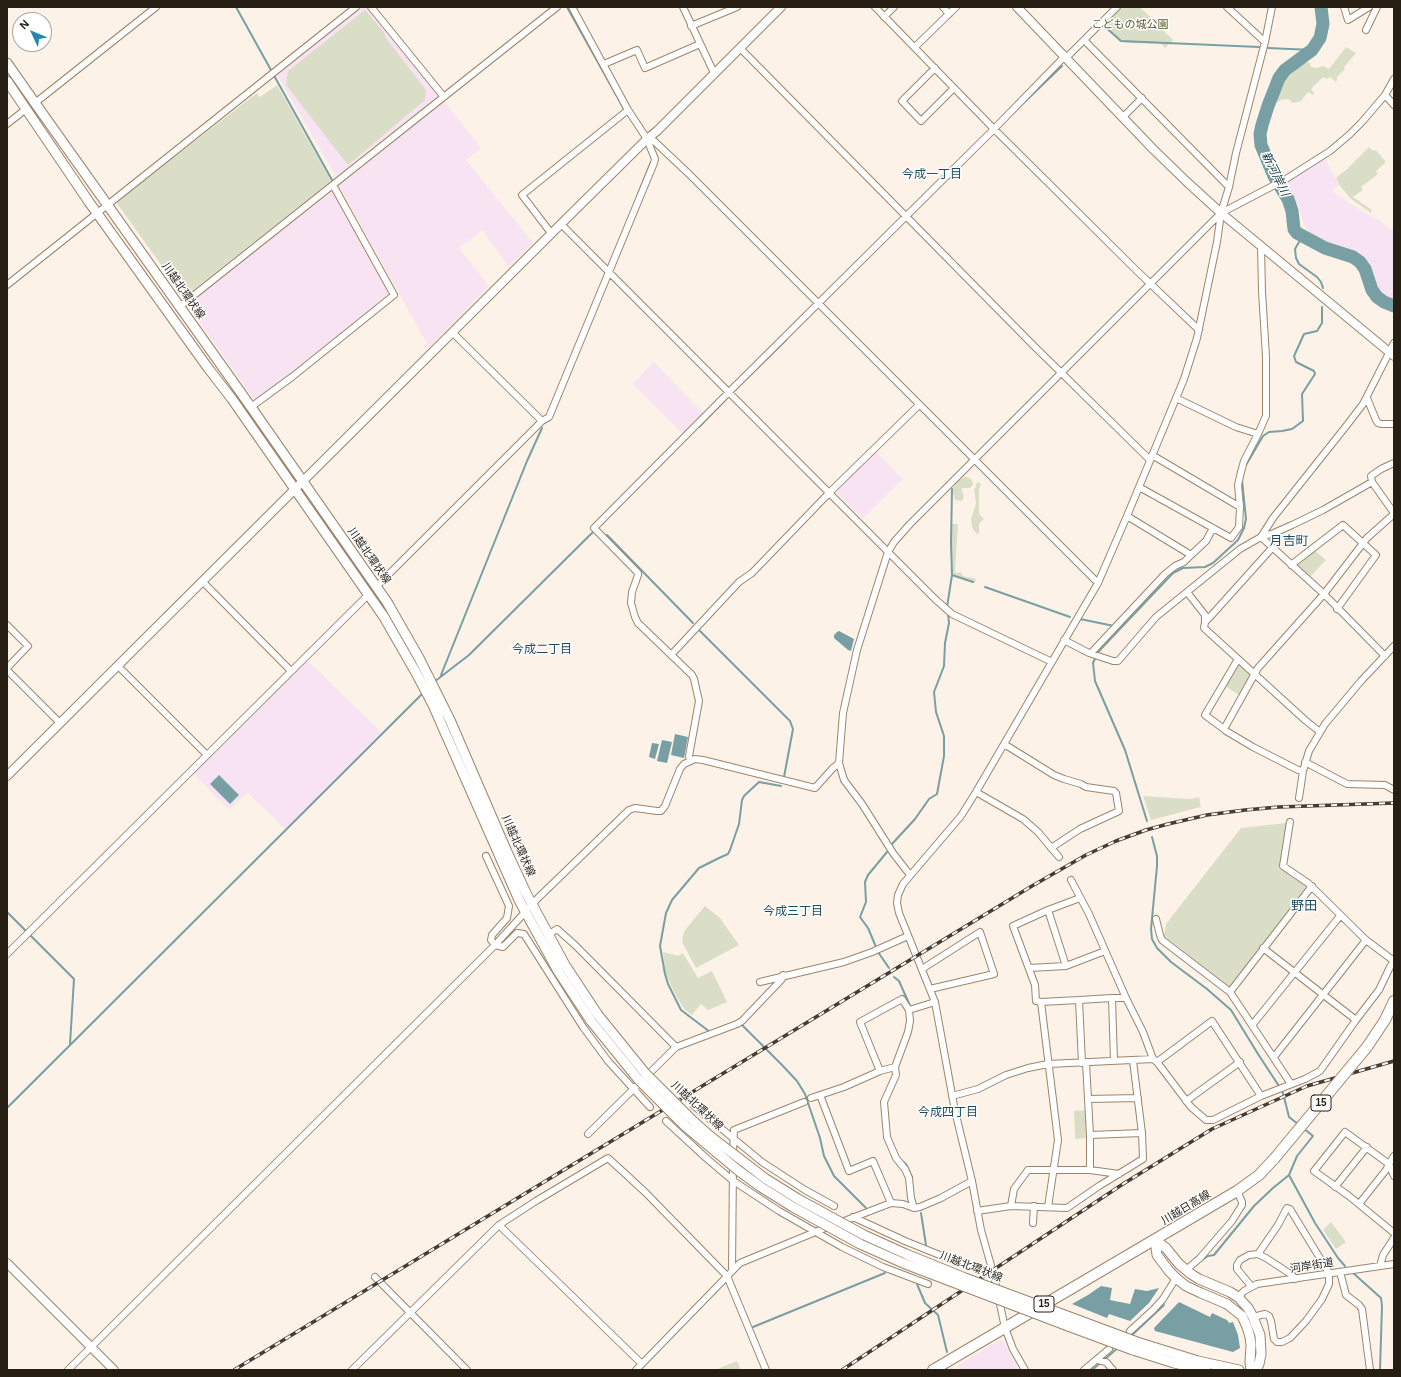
<!DOCTYPE html>
<meta charset="utf-8">
<style>
body{margin:0}
#map{position:relative;width:1401px;height:1377px;overflow:hidden;background:#fdf2e7;font-family:Helvetica,sans-serif}
canvas{display:block}
.frame{position:absolute;inset:0;border:8px solid #261d13;pointer-events:none}
.north{position:absolute;left:12px;top:12px;width:40px;height:40px;box-sizing:border-box;background:#fff;border:1px solid #a8a5a1;border-radius:50%;rotate:314deg;font-size:11px;font-weight:700;line-height:16px;text-align:center;color:#261d13}
.north::after{content:'';display:block;margin:auto;width:14px;height:18px;background:#2189b1;clip-path:polygon(50% 0,100% 100%,50% 72%,0 100%)}
</style>
<div id="map">
<canvas width="1401" height="1377"></canvas>
<div class="frame"></div>
<div class="north">N</div>
</div>
<script>
const c = document.querySelector('canvas').getContext('2d');
c.lineJoin = 'round';
function paint(path, color) { c.fillStyle = color; c.fill(path, 'evenodd'); }
const toPath = rows => new Path2D(rows.map(r => 'M' + r).join(''));
function strokePath(path, color, width, dash) { c.strokeStyle = color; c.lineWidth = width; c.lineCap = dash ? 'butt' : 'round'; c.setLineDash(dash || []); c.stroke(path); }
function write(font, color, halo, rows, align = 'center') {
  c.font = font + ' Helvetica,"Noto Sans JP",sans-serif'; c.lineWidth = 3; c.setLineDash([]); c.textBaseline = 'middle'; c.strokeStyle = halo; c.fillStyle = color; for (const [text, x, y, turn = 0] of rows) {
    c.save(); c.translate(x, y); c.rotate((+turn || 0) * Math.PI / 180); c.textAlign = isNaN(turn) ? turn : align; if (halo) c.strokeText(text, 0, 0); c.fillText(text, 0, 0); c.restore();
  }
}
paint(toPath([
 [362,7,366,7,438,94,437,97,336,176,277,75],
 [444,101,481,148,466,160,533,243,509,267,482,230,459,248,489,286,429,347,339,186],
 [1325,159,1339,185,1332,190,1334,193,1375,219,1377,219,1394,232,1394,301,1384,295,1377,288,1372,281,1366,267,1356,257,1328,246,1309,233,1305,227,1297,204,1285,182],
 [333,191,390,294,255,401,187,304],
 [654,362,703,413,683,434,633,384],
 [875,451,903,479,863,519,836,492,836,490],
 [307,660,381,732,285,829,248,793,246,794,231,808,227,808,195,775,194,773],
 [1000,1340,1004,1342,1019,1370,956,1370,958,1369,957,1366]
]), '#f8e3f2');
paint(toPath([
 [1121,7,1140,7,1173,40,1165,48,1161,44,1126,43,1120,42,1103,25],
 [365,10,384,32,386,38,426,90,425,100,348,165,286,85,288,71],
 [1346,47,1356,53,1344,67,1345,69,1337,77,1337,80,1336,82,1330,77,1327,79,1323,77,1311,89,1314,93,1313,95,1308,92,1301,101,1293,103,1290,100,1287,99,1281,100,1278,102,1274,101,1273,96,1276,90,1280,88,1286,73,1303,63,1309,62,1311,67,1317,68,1323,66,1329,69],
 [277,85,331,181,184,297,116,202,257,93,260,97],
 [1369,147,1373,151,1376,150,1386,162,1376,171,1378,174,1361,187,1363,190,1353,197,1372,210,1371,213,1351,199,1340,186,1336,178,1347,169],
 [966,476,972,480,973,485,970,488,962,488,962,491,964,496,962,501,955,500,953,493,953,488,959,480],
 [978,482,981,484,979,489,979,514,984,519,979,524,979,533,977,534,972,528,971,519,976,503,974,489,976,487,976,484],
 [951,524,957,524,958,525,955,571,957,573,961,572,962,575,966,577,974,578,976,580,974,583,953,574,950,547],
 [1314,550,1326,560,1310,577,1297,566,1297,563],
 [1239,664,1250,675,1239,695,1225,686,1237,665],
 [1143,796,1190,799,1199,797,1201,807,1151,820],
 [1286,823,1287,825,1283,843,1281,866,1307,886,1230,987,1164,936,1166,924,1241,828],
 [705,906,720,918,739,945,696,968,683,944,682,940,684,932,689,925],
 [663,952,678,956,683,953,698,978,712,971,727,1002,708,1010,701,1004,692,1015,685,1010,675,994,666,975],
 [1087,1110,1089,1138,1075,1139,1074,1111],
 [1331,1222,1346,1242,1336,1249,1323,1230],
 [737,1361,741,1370,715,1370]
]), '#dbdec6');
paint(toPath([
 [839,631,854,639,851,651,848,650,834,638,834,635,837,632],
 [675,734,688,737,684,758,671,755],
 [662,740,672,742,667,763,657,761],
 [652,743,659,744,655,759,649,757],
 [219,775,239,795,230,804,210,784],
 [1101,1286,1112,1288,1110,1300,1130,1304,1135,1289,1147,1291,1159,1288,1149,1303,1130,1321,1109,1314,1107,1318,1072,1304,1088,1295],
 [1179,1302,1210,1317,1212,1313,1227,1320,1229,1323,1233,1322,1238,1335,1240,1348,1233,1352,1155,1331,1154,1328]
]), '#779fa4');
strokePath(toPath([
 [236,7,332,180],
 [567,7,624,109],
 [1102,26,1103,25,1121,41,1259,47],
 [1268,48,1312,50],
 [1013,113,1062,66],
 [638,194,651,162],
 [1302,237,1295,249,1296,258,1299,264,1317,277,1321,282,1323,288],
 [734,391,786,340],
 [699,427,729,396],
 [1246,465,1263,436,1269,432,1282,431,1292,429,1303,421,1302,394,1315,374,1314,371,1296,362,1294,356,1304,334,1317,331,1322,323,1322,307],
 [607,535,693,623],
 [952,575,973,582],
 [985,587,1070,617],
 [947,607,952,575,951,543,952,489],
 [1080,619,1114,626],
 [699,630,790,721,793,729,784,777],
 [441,675,527,461,542,428],
 [434,682,469,655,593,532],
 [1147,821,1125,750,1095,681,1093,663,1098,652,1173,573,1183,568,1205,567,1213,563,1238,540,1244,528,1246,519,1242,480],
 [1152,837,1157,856,1157,866,1151,929,1152,939,1157,948,1171,962,1207,989,1231,1010,1258,1054,1277,1083,1283,1093,1289,1117,1298,1124],
 [892,844,915,819,929,799,937,794,944,756,944,736,936,712,934,692,944,666,945,643,949,623,948,613],
 [7,912,74,979,70,1044],
 [876,947,868,928,860,917,866,902,865,882,868,875,887,852],
 [878,952,889,968],
 [894,977,899,981,911,1008],
 [912,1010,912,1019],
 [742,1025,782,1065,797,1081,805,1094,820,1138,824,1156,834,1176,866,1208],
 [710,1032,681,1010,668,984,665,974,660,946,666,913,672,900,699,868,719,858,728,854,730,850,739,824,742,800,744,796,759,782,781,786],
 [7,1108,424,692],
 [902,1161,906,1164,912,1177],
 [1289,1175,1315,1223,1338,1258,1345,1266],
 [921,1213,926,1245],
 [1202,1260,1208,1256,1214,1255,1254,1206,1273,1188,1289,1175,1297,1156,1313,1136,1303,1128],
 [1352,1272,1381,1298,1382,1306,1380,1370],
 [917,1284,925,1303,938,1315,947,1352],
 [753,1327,885,1273],
 [1131,1336,1164,1305],
 [1092,1370,1119,1347]
]), '#779fa4', 2);
strokePath(toPath([
 [1321,7,1323,24,1320,38,1312,50,1285,70,1279,78,1268,106,1262,125,1260,134,1261,145,1274,176,1288,199,1292,211,1294,229,1297,233,1325,248,1353,257,1360,262,1365,269,1372,290,1377,297,1384,302,1394,306]
]), '#779fa4', 13);
const minor = toPath([
 [371,7,444,97],
 [572,7,628,110,647,139,654,141,689,174,1098,583],
 [683,7,714,73],
 [875,7,994,129,1137,271,1199,330],
 [943,7,949,14],
 [1227,7,1265,42],
 [1344,7,1348,20,1369,7],
 [884,17,894,7],
 [691,26,737,7],
 [1366,30,1377,7],
 [1084,40,1229,187],
 [915,47,956,7],
 [740,48,1034,346,1150,460],
 [1066,58,1117,7],
 [604,64,637,50,645,68,700,44],
 [935,68,902,101,921,121,954,88],
 [1385,95,1394,105],
 [35,103,156,7],
 [1123,117,1142,98],
 [7,124,26,109],
 [561,224,935,599,952,614,1052,662],
 [551,233,522,195,628,110],
 [7,285,356,7],
 [179,307,557,7],
 [452,332,542,421],
 [1176,398,1236,427,1258,434],
 [1367,398,1376,420,1378,423,1381,424,1394,424],
 [251,407,292,377,394,295,333,185],
 [1152,455,1240,507],
 [1372,482,1371,476,1381,469,1394,463],
 [1139,487,1231,538,1239,527,1240,507,1238,485,1241,472,1244,461,1258,434,1266,416,1266,357,1262,291,1261,246],
 [1127,516,1191,555,1206,541,1213,528],
 [1261,537,1273,518,1347,425,1363,404,1394,343],
 [1261,537,1324,594,1385,656],
 [1272,548,1209,618,1205,622,1204,628,1305,720,1320,732],
 [1291,565,1343,525,1376,555,1337,609],
 [202,581,291,671],
 [376,587,542,421,549,417,654,163,655,159,647,139],
 [1187,592,1205,615,1205,622],
 [7,625,28,646,7,668],
 [1064,640,1089,653,1113,661,1118,661,1156,617,1240,549,1261,537,1274,533,1292,525,1323,510,1372,482,1394,513],
 [1091,653,1165,574,1175,566,1184,562,1191,555],
 [671,655,739,582,752,573,830,492,919,405],
 [118,666,207,755],
 [7,670,60,723],
 [1224,729,1205,715,1238,659],
 [1004,744,1054,775,1064,779,1081,784,1086,787,1114,791,1116,793,1119,811,1080,829,1051,848],
 [690,761,689,756,699,701,694,679,692,675,638,623,635,617,631,603,632,592,638,575,638,573,594,528,729,392,994,129,1065,56],
 [1305,762,1347,784,1385,785,1394,790],
 [1303,771,1298,770,1253,747,1226,731,1224,729,1258,668,1324,594,1367,538,1394,514],
 [976,792,1023,819,1038,832,1059,857],
 [1299,798,1303,771,1309,751,1325,724,1361,681,1394,646],
 [1290,822,1283,866,1308,883,1366,940,1394,961],
 [486,856,509,906,507,918,492,935,491,940,495,945,503,947,517,933,524,934,583,1027,608,1061,650,1107],
 [910,875,893,853,862,804,844,780,839,763,843,713,857,650,888,552,894,542,910,524,1221,213,1286,179,1330,151,1349,135,1362,122,1385,95,1394,79],
 [1071,880,1089,914,1126,998,1143,1032,1153,1059],
 [1048,910,1066,966],
 [1156,919,1160,935,1162,940,1230,992],
 [548,935,557,929,575,945,676,1047],
 [1263,948,1356,1020],
 [7,954,368,595],
 [1029,968,1066,966,1105,951],
 [922,969,980,932,994,974,930,989],
 [760,982,844,962,872,952,908,936],
 [1079,1000,1112,998],
 [1041,1002,1079,1000,1082,1063],
 [1253,1024,1340,916],
 [1274,1057,1366,940],
 [1114,1061,1112,998,1126,998],
 [1157,1062,1212,1021,1261,1096],
 [1086,1063,1090,1135,1090,1170],
 [895,1067,896,1075,884,1102,887,1137,896,1158,905,1169,909,1178,911,1198,914,1208],
 [880,1071,860,1022,902,999,909,1010],
 [1291,1084,1230,992,1312,886],
 [952,1096,978,1089,1006,1075,1028,1068,1048,1064,1153,1059,1157,1062,1191,1107,1206,1120,1213,1120,1261,1096,1305,1079,1320,1071,1356,1020,1379,990,1390,967,1394,961],
 [811,1098,820,1095],
 [1088,1099,1138,1098],
 [1186,1101,1240,1062],
 [694,1106,762,1162,805,1190,834,1206],
 [666,1121,705,1157,732,1180,779,1211,842,1247,883,1267,928,1284],
 [588,1134,676,1047,737,1024,742,1021,782,979,783,975],
 [1090,1135,1142,1133],
 [733,1155,734,1130,804,1102],
 [1394,1156,1389,1164,1394,1176],
 [1335,1187,1367,1147],
 [891,1203,873,1161,849,1171,820,1095,844,1087,880,1071,895,1067,908,1032,910,1021,909,1010,935,1002],
 [1359,1204,1386,1170,1389,1164,1345,1132,1314,1171,1349,1196,1394,1233],
 [1011,1206,1014,1189,1028,1170,1090,1170,1119,1174],
 [1048,1207,1058,1140,1041,1002,1036,1001,1035,985,1013,926,1048,910,1080,898],
 [977,1211,1011,1206,1067,1208,1099,1186,1143,1159,1142,1133,1133,1061],
 [853,1217,905,1241,957,1262],
 [839,1223,891,1203,903,1204,914,1208,920,1207,941,1198,972,1181],
 [1033,1223,1034,1206],
 [499,1225,642,1364],
 [1380,1266,1383,1255,1394,1238],
 [1186,1270,1200,1258,1232,1221,1242,1205,1242,1202,1237,1191],
 [732,1271,733,1164],
 [1340,1272,1346,1295,1359,1305,1362,1309,1370,1370],
 [375,1277,467,1370],
 [1251,1286,1237,1269,1237,1265,1240,1260,1249,1255,1258,1254,1266,1258,1292,1275,1295,1279],
 [1238,1297,1244,1291,1257,1284,1394,1264],
 [1253,1317,1265,1314,1269,1316,1271,1321,1274,1339,1277,1342,1282,1342,1290,1338,1306,1321,1322,1299,1329,1284,1329,1273,1290,1209,1287,1208,1278,1225,1258,1254],
 [1130,1331,1153,1310,1163,1299,1176,1278],
 [1098,1360,1106,1362,1113,1370],
 [68,1370,495,945,538,898,629,810,635,808,657,811,661,811,665,806,680,769,684,764,695,759,703,760,815,788,833,768,839,763],
 [352,1370,499,1225,536,1201,608,1158,645,1192,727,1276,766,1370],
 [636,1370,740,1263,830,1226],
 [1025,1370,1013,1349,1005,1328,994,1276,981,1230,972,1181,955,1111,935,1002,899,913,897,903,898,895,903,884,961,816,976,792,1098,583,1127,516,1184,379,1197,338,1217,242,1221,213,1229,187,1236,153,1265,42,1272,7],
 [1084,1370,1109,1349]
]);
const tertiary = toPath([
 [1017,7,1153,149,1187,182,1221,213,1394,356],
 [7,776,567,218,647,139,657,131,781,7],
 [7,1263,114,1370]
]);
const secondary = toPath([
 [7,63,35,103,251,407,387,602,419,658,450,720,507,852,526,893,565,965,598,1015],
 [7,81,89,202,208,368,232,399,384,617,415,671,433,705,519,900,558,971,591,1021],
 [1155,1240,1166,1248,1179,1264,1191,1274,1199,1279,1230,1292,1238,1297,1248,1308,1253,1317,1260,1335,1261,1354,1259,1364,1256,1370],
 [1155,1240,1157,1255,1169,1271,1176,1278,1186,1286,1201,1293,1227,1304,1242,1316,1247,1327,1250,1337,1251,1345,1250,1362,1251,1370],
 [1137,1342,1198,1361,1239,1370],
 [1133,1350,1174,1363,1206,1370]
]);
const primary = toPath([
 [1367,1047,1385,1020,1394,1001],
 [933,1370,1237,1191,1259,1175,1274,1159]
]);
strokePath(minor, '#9c856b', 8);
strokePath(tertiary, '#9c856b', 10);
strokePath(secondary, '#9c856b', 11);
strokePath(primary, '#9c856b', 12);
strokePath(minor, '#fff', 6);
strokePath(tertiary, '#fff', 8);
strokePath(secondary, '#fff', 9);
strokePath(primary, '#fff', 10);
const rail = toPath([
 [234,1370,1032,886,1086,855,1116,841,1146,830,1168,824,1207,815,1245,810,1279,807,1394,803],
 [842,1370,1123,1184,1212,1129,1307,1086,1394,1061]
]);
strokePath(rail, '#463c32', 3.5);
strokePath(rail, '#fff', 2, [6]);
const secondaryBridge = toPath([
 [598,1015,645,1073,691,1119,710,1136,766,1179,798,1199,864,1235,906,1254,965,1278,1137,1342],
 [591,1021,638,1079,685,1126,739,1171,761,1187,793,1207,860,1244,903,1263,1068,1326,1133,1350]
]);
const primaryBridge = toPath([
 [1274,1159,1367,1047]
]);
strokePath(secondaryBridge, '#9c856b', 11, []);
strokePath(primaryBridge, '#9c856b', 12, []);
strokePath(secondaryBridge, '#fff', 9);
strokePath(primaryBridge, '#fff', 10);
for (const [x, y, w] of [
 [1321,1103,20],
 [1044,1304,20]
]) { const box = new Path2D(); box.roundRect(x - w / 2, y - 8, w, 16, 3); c.fillStyle = '#fff'; c.fill(box); strokePath(box, '#261d13', 1); }
write('bold 10px', '#261d13', null, [
 ["15",1321,1103],
 ["15",1044,1304]
]);
write('11px', '#565a26', '#fff', [
 ["こどもの城公園",1130,25]
]);
write('11px', '#261d13', '#fff', [
 ["川越北環状線",183,291,55],
 ["川越北環状線",369,556,55],
 ["川越北環状線",518,846,66],
 ["川越北環状線",697,1106,43],
 ["川越日高線",1186,1208,-31],
 ["河岸街道",1312,1266,-9],
 ["川越北環状線",971,1267,21]
]);
write('italic 12px', '#143b40', '#fff', [
 ["新河岸川",1275,174,64]
]);
write('12px', '#1c4a5e', '#fff', [
 ["今成一丁目",932,175],
 ["今成二丁目",542,650],
 ["今成三丁目",793,912],
 ["今成四丁目",948,1113]
]);
write('13px', '#1c4a5e', '#fff', [
 ["月吉町",1289,541],
 ["野田",1304,906]
]);
</script>
